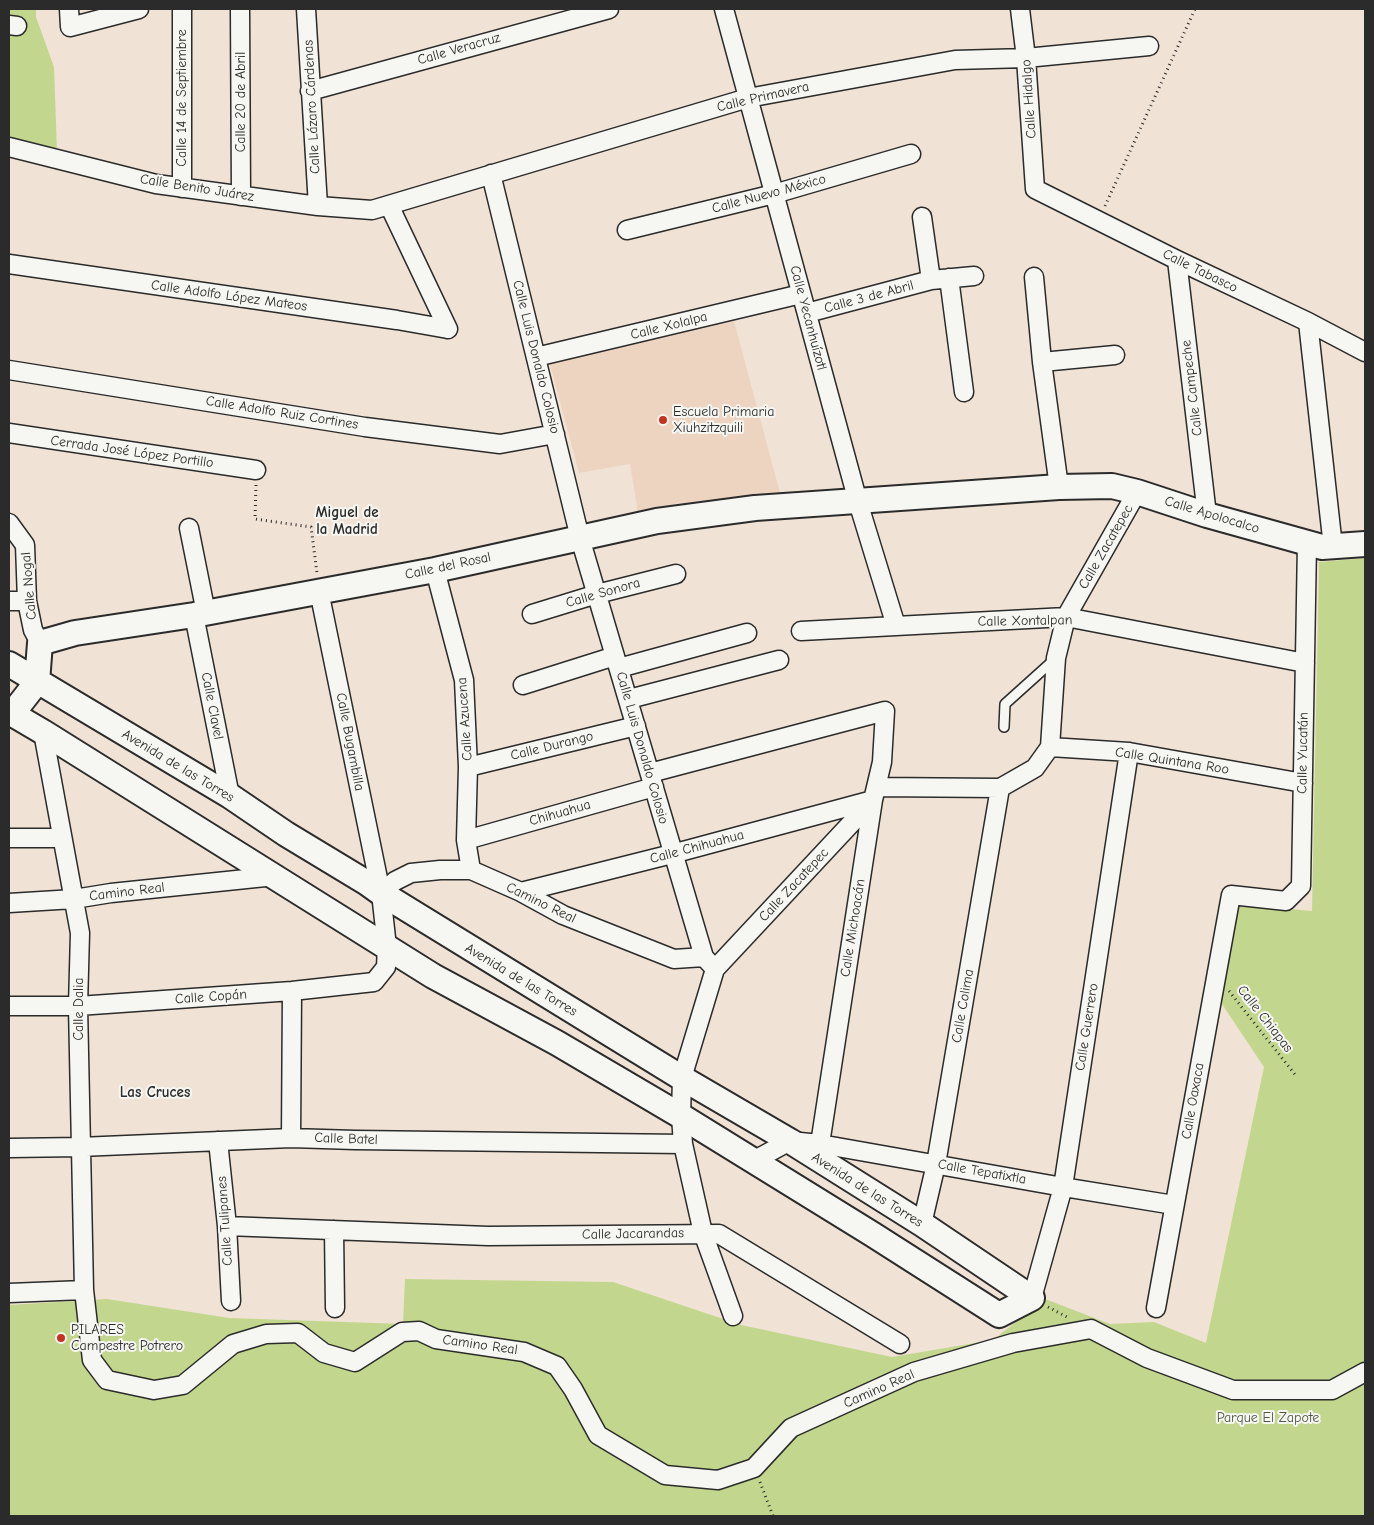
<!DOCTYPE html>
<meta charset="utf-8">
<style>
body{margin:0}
#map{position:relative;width:1374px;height:1525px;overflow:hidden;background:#f0e2d5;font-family:"Comic Neue",sans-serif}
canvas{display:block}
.frame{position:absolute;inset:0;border:10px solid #2b2b2b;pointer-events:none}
</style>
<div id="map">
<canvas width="1374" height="1525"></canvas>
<div class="frame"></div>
</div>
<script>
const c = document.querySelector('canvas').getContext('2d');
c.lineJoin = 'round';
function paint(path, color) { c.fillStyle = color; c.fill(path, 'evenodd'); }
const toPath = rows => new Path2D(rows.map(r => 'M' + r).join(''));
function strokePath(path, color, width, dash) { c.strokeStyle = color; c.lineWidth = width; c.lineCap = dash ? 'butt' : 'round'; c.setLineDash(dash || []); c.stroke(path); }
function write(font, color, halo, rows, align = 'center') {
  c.font = font + ' "Comic Neue",sans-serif'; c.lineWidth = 4; c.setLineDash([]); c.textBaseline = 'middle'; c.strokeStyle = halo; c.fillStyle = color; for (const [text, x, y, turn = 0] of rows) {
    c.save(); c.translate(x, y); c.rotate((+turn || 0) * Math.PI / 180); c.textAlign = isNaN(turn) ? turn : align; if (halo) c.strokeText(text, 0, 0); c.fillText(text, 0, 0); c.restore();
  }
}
paint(toPath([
 [734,321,780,493,638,513,630,464,579,473,550,364]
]), '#ecd4c1');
paint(toPath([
 [9,9,36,9,36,17,54,67,57,152,9,140],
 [1365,558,1365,1516,9,1516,9,1305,107,1299,229,1318,403,1324,405,1279,613,1282,741,1325,892,1357,993,1340,1045,1299,1110,1324,1154,1322,1206,1343,1264,1067,1220,1001,1235,904,1312,911,1319,562]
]), '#c2d78d');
const lane = toPath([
 [1004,727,1005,704,1055,659]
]);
const street = toPath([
 [69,9,70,27,139,9],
 [182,9,182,188],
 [240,9,241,196],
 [306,9,318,206],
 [724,9,858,502,896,626],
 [1020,9,1026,58,1035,189,1177,260,1308,322,1365,352],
 [9,25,17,26],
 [310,91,609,9],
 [9,147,156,184,318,206,372,210,748,98,955,60,1026,58,1149,46],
 [491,174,580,538,704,957,715,969,682,1078,681,1116,683,1144,703,1233,733,1316],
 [389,205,448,329],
 [922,217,931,280],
 [627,230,774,194,911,154],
 [1177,260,1207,515],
 [9,264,397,320,448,329],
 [1034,277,1042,362,1059,487],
 [949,278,964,392],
 [807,313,931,280,974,276],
 [1308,322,1333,547],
 [536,357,801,294],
 [1042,362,1115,355],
 [9,370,365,427,500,444,555,434],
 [9,433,256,470],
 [9,523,25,545,27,601,33,630,40,643],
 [189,528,206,613],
 [435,570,464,680,468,767,466,840,471,870],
 [9,601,27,601],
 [532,614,597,594,676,574],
 [194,615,230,796],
 [801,631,1066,617,1305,663],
 [619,668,747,633],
 [523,685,615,656],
 [629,699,779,660],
 [43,732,80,933,78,1006,84,1290,92,1360,107,1380,154,1390,183,1385,233,1344,266,1334,298,1333,324,1353,355,1362,402,1332,419,1331,436,1339,524,1352,557,1366,573,1389,598,1435,665,1475,718,1480,754,1468,791,1428,914,1372,1013,1343,1091,1329,1147,1358,1233,1390,1332,1390,1365,1372],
 [1050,747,1056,658,1066,617,1137,492],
 [468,767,636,726],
 [650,773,885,711,882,762,873,800,820,1144],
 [876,787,1000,788,1035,768,1050,747,1129,752,1303,783],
 [9,838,62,838],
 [466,840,654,787],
 [521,892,672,854,873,800],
 [381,893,395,881,411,873,440,870,471,870,521,892,563,915,674,959,704,957],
 [9,903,74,899,111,893,275,876],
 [715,969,873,800],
 [9,1006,78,1006,292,991,374,982,386,967,387,947,381,893,319,591],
 [291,1138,292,991],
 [218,1141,227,1226,231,1301],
 [9,1148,80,1147,291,1138,355,1140,683,1144],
 [753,1161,790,1141,820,1144,1063,1187,1174,1205],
 [922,1224,936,1164,1000,788],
 [227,1226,488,1236,719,1234,900,1344],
 [334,1230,335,1308],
 [9,1293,84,1290],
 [1032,1298,1063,1187,1129,752],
 [1156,1308,1231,895,1286,901,1301,886,1307,543]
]);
const secondary = toPath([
 [9,664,230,796,286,834,367,883,381,893,682,1078,790,1141,922,1224,1032,1298,999,1315,872,1234,681,1116,557,1043,433,976,43,732,9,712],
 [12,714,37,682,40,643,75,633,194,615,435,570,657,521,755,508,1059,487,1112,486,1137,492,1207,515,1322,547,1365,544]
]);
strokePath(lane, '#2b2b2b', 12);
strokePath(street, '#2b2b2b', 21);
strokePath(secondary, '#2b2b2b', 28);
strokePath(toPath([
 [1105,206,1195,9],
 [256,485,255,519,311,527,317,573],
 [1229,991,1297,1077],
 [1048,1307,1067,1317],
 [760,1482,773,1516]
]), '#2b2b2b', 3, [1, 4]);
strokePath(lane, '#f6f6f2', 9);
strokePath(street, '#f6f6f2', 18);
strokePath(secondary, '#f6f6f2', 24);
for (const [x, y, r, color] of [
 [663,420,5,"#c8321e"],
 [61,1338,5,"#c8321e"]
]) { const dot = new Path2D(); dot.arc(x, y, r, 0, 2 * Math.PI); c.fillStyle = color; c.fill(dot); strokePath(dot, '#f6f6f2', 2); }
write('14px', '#2b2b2b', '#f6f6f2', [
 ["Calle Veracruz",459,49,-16],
 ["Calle Primavera",763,97,-13],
 ["Calle 14 de Septiembre",182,98,-90],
 ["Calle Hidalgo",1029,99,-94],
 ["Calle 20 de Abril",241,102,-90],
 ["Calle Lázaro Cárdenas",312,107,-93],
 ["Calle Benito Juárez",197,188,9],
 ["Calle Nuevo México",769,194,-15],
 ["Calle Tabasco",1200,271,26],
 ["Calle Adolfo López Mateos",229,296,8],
 ["Calle 3 de Abril",869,297,-15],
 ["Calle Yecanhuízotl",808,318,75],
 ["Calle Xolalpa",669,326,-14],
 ["Calle Luis Donaldo Colosio",536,357,76],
 ["Calle Campeche",1192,388,-97],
 ["Calle Adolfo Ruiz Cortines",282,413,9],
 ["Cerrada José López Portillo",132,452,8],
 ["Calle Apolocalco",1212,515,17],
 ["Calle Zacatepec",1106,547,-60],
 ["Calle del Rosal",448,566,-12],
 ["Calle Nogal",29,586,-95],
 ["Calle Sonora",603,593,-16],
 ["Calle Xontalpan",1025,621,-1],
 ["Calle Clavel",212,706,79],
 ["Calle Azucena",465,719,-94],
 ["Calle Bugambilla",350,742,79],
 ["Calle Durango",552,746,-14],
 ["Calle Luis Donaldo Colosio",642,748,74],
 ["Calle Yucatán",1303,753,-89],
 ["Calle Quintana Roo",1172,761,9],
 ["Avenida de las Torres",178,766,31],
 ["Chihuahua",560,813,-16],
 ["Calle Chihuahua",697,847,-15],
 ["Calle Zacatepec",794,885,-47],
 ["Camino Real",127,892,-7],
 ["Camino Real",541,903,26],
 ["Calle Michoacán",853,928,-81],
 ["Avenida de las Torres",521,980,31],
 ["Calle Copán",211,997,-4],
 ["Calle Colima",963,1006,-80],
 ["Calle Dalia",79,1009,-90],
 ["Calle Chiapas",1265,1019,52],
 ["Calle Guerrero",1087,1027,-81],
 ["Calle Oaxaca",1193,1101,-80],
 ["Calle Batel",346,1139,2],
 ["Calle Tepatixtla",982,1172,10],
 ["Avenida de las Torres",867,1190,32],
 ["Calle Tulipanes",225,1221,-94],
 ["Calle Jacarandas",633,1234,-1],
 ["Camino Real",480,1345,8],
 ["Camino Real",879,1389,-24]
]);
write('14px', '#2b2b2b', '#f6f6f2', [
 ["Escuela Primaria",673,412],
 ["Xiuhzitzquili",673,428],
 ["PILARES",71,1330],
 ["Campestre Potrero",71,1346]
], 'left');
write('14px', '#515644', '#f6f6f2', [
 ["Parque El Zapote",1268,1418]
]);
write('bold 15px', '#2b2b2b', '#f6f6f2', [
 ["Miguel de",347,513],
 ["la Madrid",347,530],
 ["Las Cruces",155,1093]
]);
</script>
